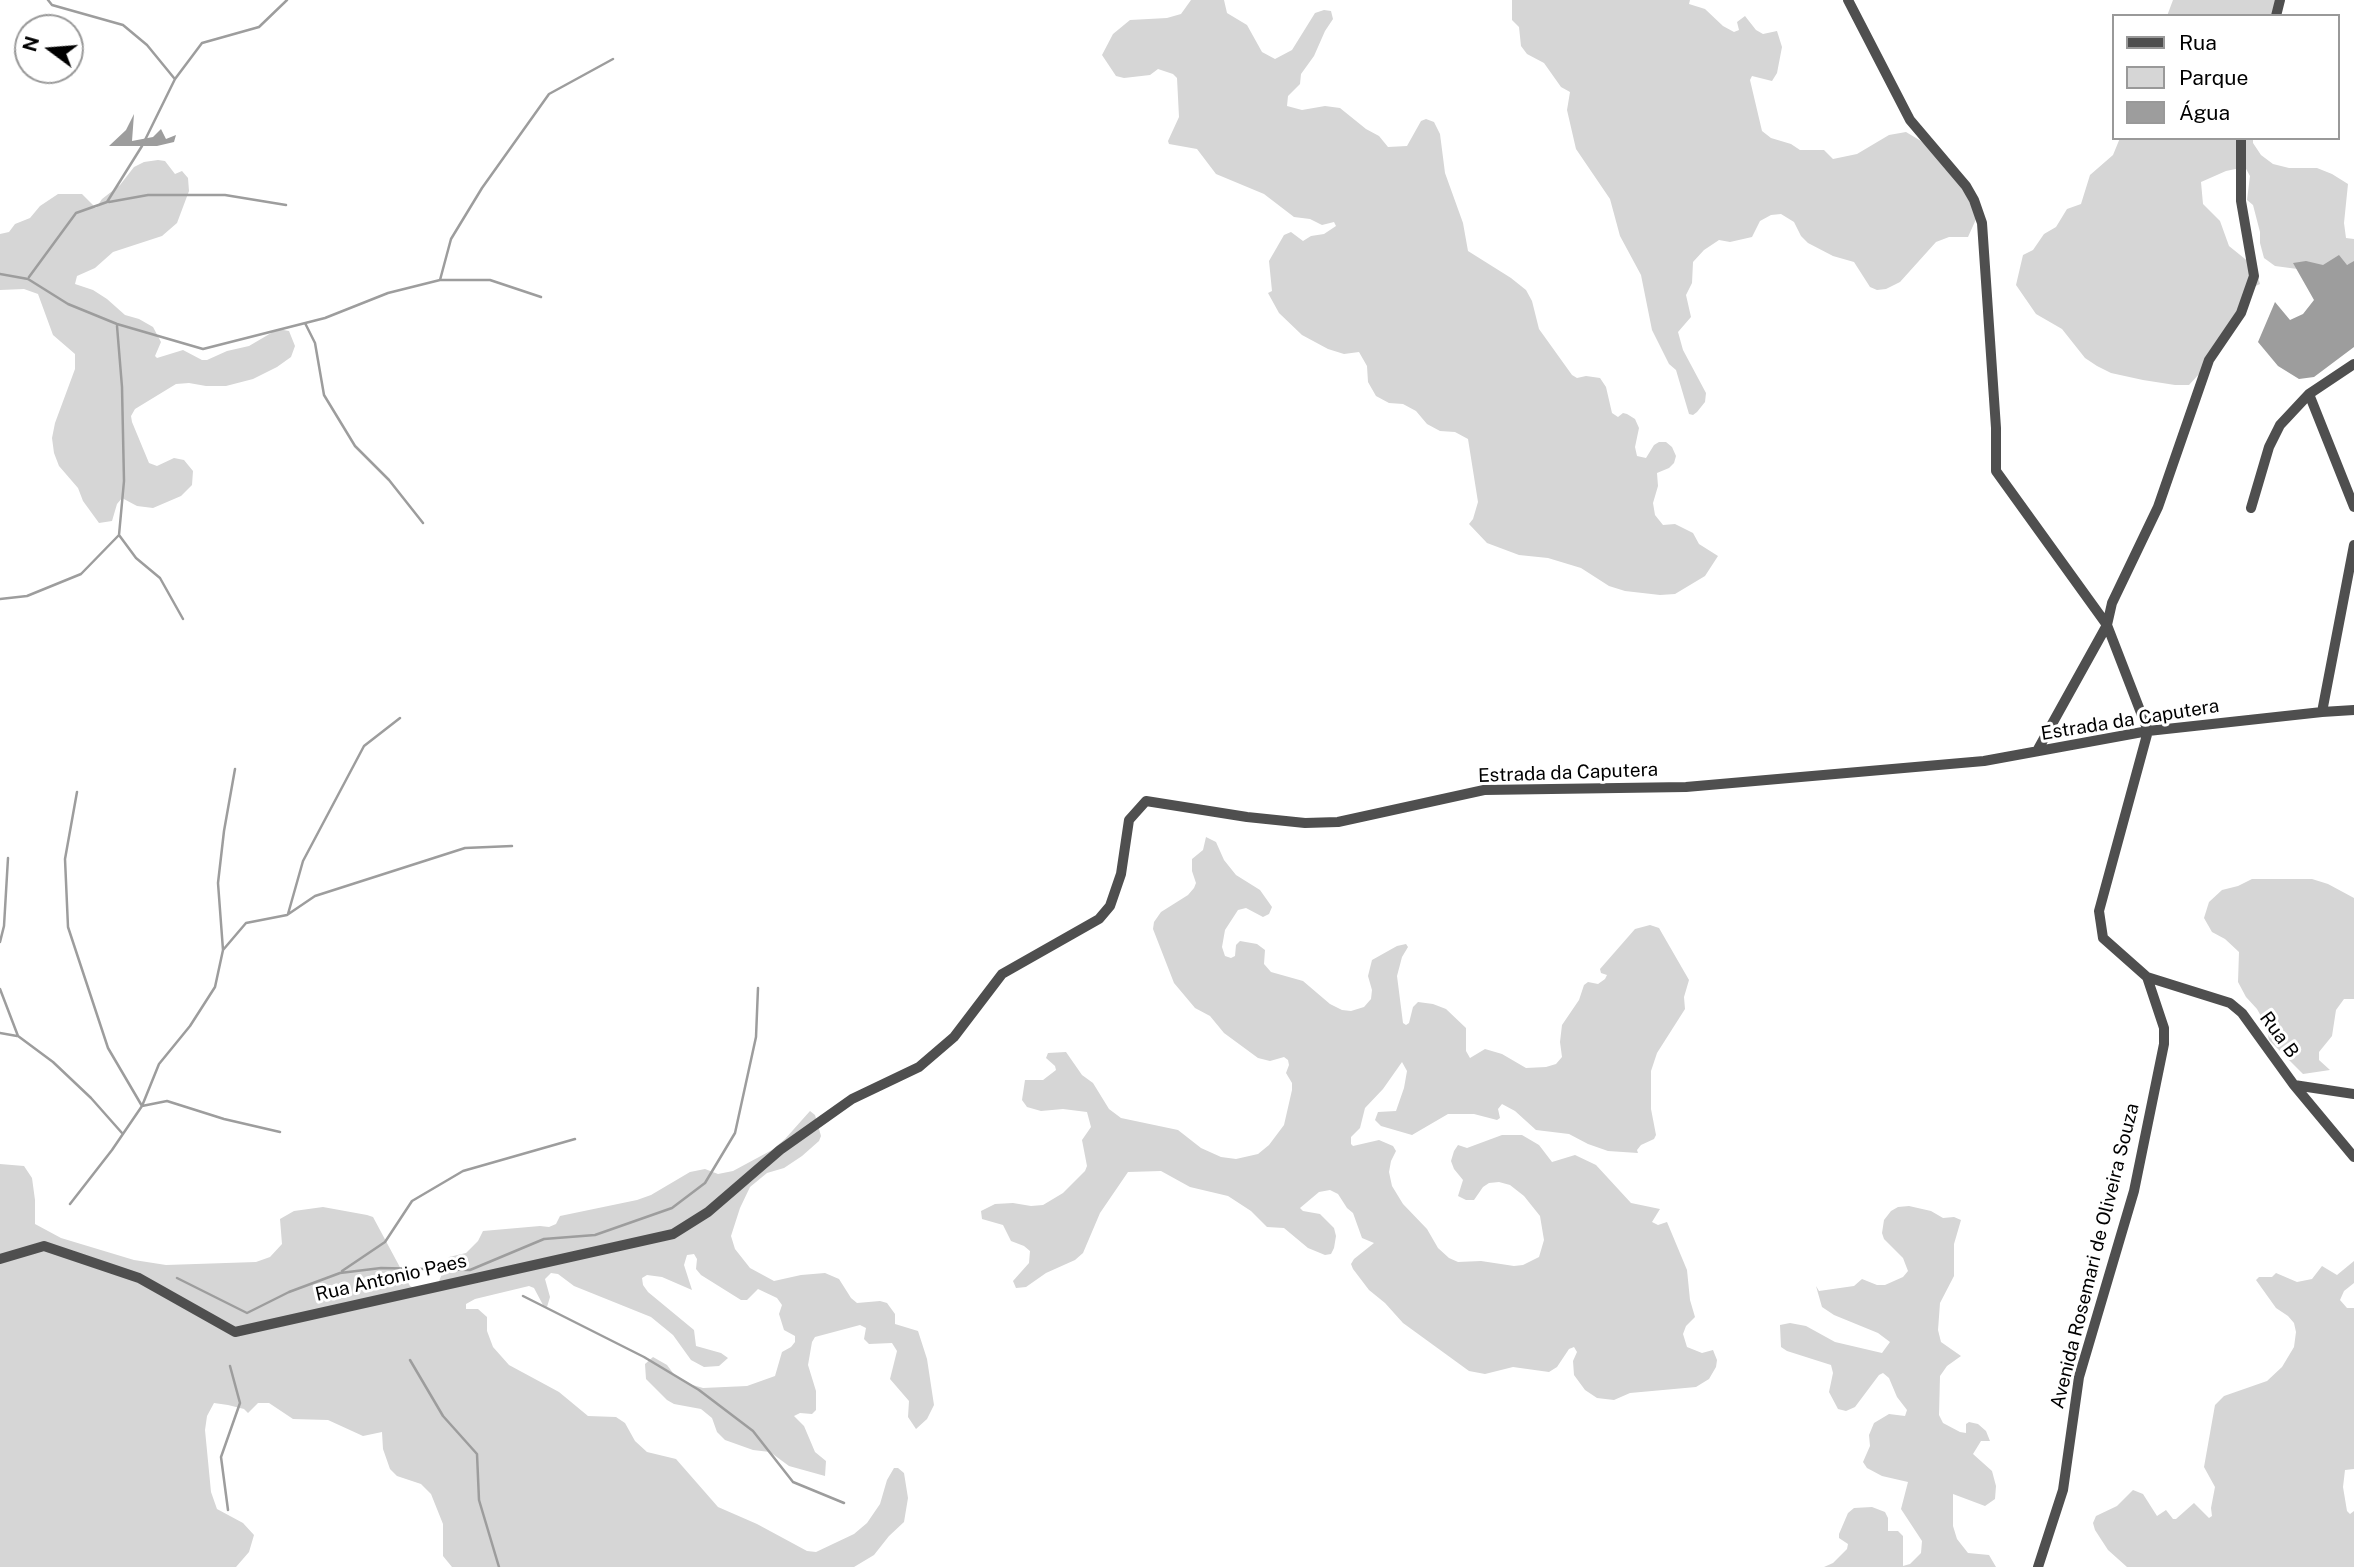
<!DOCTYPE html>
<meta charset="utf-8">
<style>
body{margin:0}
#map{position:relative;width:2354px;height:1567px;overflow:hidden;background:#fff;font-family:"Public Sans",sans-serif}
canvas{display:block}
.legend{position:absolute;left:2112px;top:14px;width:228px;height:126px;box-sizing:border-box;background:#fff;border:2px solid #999;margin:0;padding:9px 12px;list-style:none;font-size:21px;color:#000}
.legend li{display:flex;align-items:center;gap:14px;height:35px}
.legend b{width:35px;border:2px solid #999}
.north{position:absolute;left:14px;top:14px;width:70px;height:70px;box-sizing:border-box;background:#fff;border:2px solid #999;border-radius:50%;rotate:286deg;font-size:19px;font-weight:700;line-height:28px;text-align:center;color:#000}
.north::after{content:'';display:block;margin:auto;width:24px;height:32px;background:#000;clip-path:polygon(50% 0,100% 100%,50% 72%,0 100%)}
</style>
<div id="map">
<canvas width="2354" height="1567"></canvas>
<ul class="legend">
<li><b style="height:9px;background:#4f4f4f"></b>Rua</li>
<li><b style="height:19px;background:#d6d6d6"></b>Parque</li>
<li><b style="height:19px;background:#9d9d9d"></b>Água</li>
</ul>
<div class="north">N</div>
</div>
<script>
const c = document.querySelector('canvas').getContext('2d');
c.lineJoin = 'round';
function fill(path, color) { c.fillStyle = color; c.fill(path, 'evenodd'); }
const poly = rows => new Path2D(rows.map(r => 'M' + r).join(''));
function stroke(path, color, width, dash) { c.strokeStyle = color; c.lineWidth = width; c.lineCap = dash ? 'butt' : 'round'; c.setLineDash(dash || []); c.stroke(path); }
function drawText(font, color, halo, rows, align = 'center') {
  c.font = font + ' "Public Sans",sans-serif'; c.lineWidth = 6; c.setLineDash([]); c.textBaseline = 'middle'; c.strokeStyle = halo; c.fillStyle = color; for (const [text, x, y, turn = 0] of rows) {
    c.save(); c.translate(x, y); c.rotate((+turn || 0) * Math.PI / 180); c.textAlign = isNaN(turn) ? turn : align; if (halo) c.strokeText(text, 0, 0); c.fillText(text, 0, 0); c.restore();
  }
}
const green = poly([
 [1191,0,1224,0,1227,13,1247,25,1262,52,1275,59,1292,50,1315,13,1324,10,1331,11,1333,19,1325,31,1314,56,1301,74,1300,84,1288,96,1287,106,1302,110,1325,106,1340,108,1366,129,1379,136,1388,147,1407,146,1421,121,1426,119,1434,122,1440,134,1445,173,1463,223,1468,251,1511,278,1526,290,1532,301,1539,329,1572,375,1577,378,1586,376,1600,378,1606,387,1612,413,1618,417,1623,413,1627,414,1635,419,1639,428,1635,447,1637,456,1646,458,1654,445,1659,442,1666,442,1672,447,1676,456,1674,463,1669,468,1657,473,1658,486,1653,503,1655,515,1663,525,1675,524,1693,533,1699,544,1718,556,1705,576,1675,594,1660,595,1625,591,1609,586,1581,568,1548,558,1519,555,1487,543,1469,524,1473,519,1478,502,1468,439,1455,432,1440,431,1427,424,1416,411,1403,404,1389,403,1376,396,1368,382,1367,366,1359,352,1344,354,1328,349,1302,335,1279,313,1268,293,1272,291,1269,261,1284,235,1291,232,1303,241,1311,236,1324,234,1336,226,1334,222,1322,225,1310,219,1294,217,1264,194,1216,174,1197,149,1169,144,1168,141,1179,117,1177,78,1173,74,1158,69,1150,75,1124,78,1116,76,1102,55,1113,34,1130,20,1167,18,1181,14],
 [1512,0,1690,0,1689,4,1705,9,1723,26,1734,32,1739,30,1737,22,1745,16,1756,30,1763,34,1777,31,1782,47,1777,73,1772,81,1752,76,1750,80,1762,131,1771,138,1791,144,1800,150,1824,150,1833,159,1857,154,1889,135,1906,132,1921,141,1955,173,1977,217,1968,237,1949,237,1936,242,1900,282,1886,289,1877,290,1870,287,1854,262,1833,256,1808,243,1801,236,1794,222,1781,214,1771,215,1760,221,1752,237,1730,242,1719,240,1704,250,1693,262,1692,283,1686,295,1691,317,1678,332,1683,350,1706,393,1705,402,1697,412,1693,415,1689,414,1676,370,1669,364,1652,330,1641,275,1620,236,1610,199,1576,149,1567,110,1570,92,1561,87,1544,63,1527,54,1521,46,1519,27,1512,20],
 [2173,0,2285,0,2279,16,2167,16],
 [2120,138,2253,138,2253,143,2261,155,2273,164,2289,168,2317,168,2332,174,2348,184,2344,223,2346,238,2354,239,2354,264,2305,270,2275,266,2264,258,2260,243,2260,232,2253,205,2247,200,2250,176,2245,167,2226,171,2201,182,2203,204,2220,221,2229,246,2255,267,2260,284,2247,290,2242,305,2200,373,2189,385,2175,385,2143,380,2111,373,2097,366,2085,358,2062,329,2036,314,2016,285,2023,255,2033,250,2044,234,2056,227,2067,209,2081,204,2090,175,2113,155],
 [158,160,165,161,175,174,182,171,188,178,189,191,177,223,162,236,113,252,95,268,77,276,75,284,93,290,107,299,125,315,139,319,153,327,161,342,155,356,157,358,183,350,202,360,207,360,227,351,249,346,278,329,289,331,295,346,291,357,277,367,253,379,226,386,206,386,189,383,176,384,135,409,131,416,132,422,149,463,157,466,174,458,184,460,193,471,192,485,181,496,153,508,137,506,122,498,117,504,112,521,99,523,83,501,78,488,59,466,54,453,52,438,55,423,75,369,75,354,53,335,38,294,24,289,0,290,0,234,9,232,15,224,30,218,40,206,58,194,82,194,96,208,102,199,120,185,134,167,144,162],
 [1206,837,1216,842,1224,860,1236,875,1260,890,1272,907,1269,914,1263,917,1246,908,1238,910,1225,930,1222,947,1225,956,1231,958,1235,956,1236,945,1240,941,1257,944,1265,950,1264,964,1271,972,1303,981,1330,1004,1342,1010,1351,1011,1364,1007,1371,999,1372,990,1368,976,1372,960,1397,946,1406,944,1408,947,1402,957,1397,976,1403,1023,1406,1025,1409,1023,1413,1007,1418,1002,1433,1004,1446,1009,1466,1028,1466,1051,1470,1058,1485,1049,1502,1054,1526,1068,1546,1067,1556,1064,1562,1057,1560,1042,1562,1025,1579,1000,1584,985,1588,982,1598,984,1605,979,1607,975,1601,973,1600,969,1635,929,1650,925,1659,928,1689,980,1684,997,1685,1009,1657,1053,1651,1071,1651,1109,1656,1135,1654,1139,1641,1145,1637,1150,1638,1153,1608,1151,1588,1144,1569,1134,1536,1130,1515,1111,1502,1104,1498,1109,1500,1118,1497,1120,1474,1114,1448,1114,1412,1135,1381,1126,1375,1120,1378,1112,1396,1111,1404,1088,1407,1071,1402,1062,1383,1089,1365,1108,1360,1128,1351,1137,1351,1144,1353,1146,1379,1140,1393,1146,1396,1151,1391,1161,1389,1172,1392,1186,1403,1204,1427,1229,1438,1248,1449,1258,1458,1262,1481,1261,1514,1266,1523,1265,1539,1257,1544,1240,1540,1216,1524,1196,1510,1185,1499,1182,1489,1183,1483,1187,1474,1200,1466,1200,1458,1196,1463,1180,1454,1169,1451,1161,1454,1151,1458,1145,1467,1148,1502,1135,1522,1135,1539,1145,1552,1162,1575,1155,1596,1165,1631,1203,1660,1209,1652,1222,1658,1225,1667,1222,1687,1270,1690,1300,1695,1317,1686,1326,1683,1334,1687,1347,1702,1353,1713,1350,1717,1360,1716,1367,1709,1379,1696,1387,1630,1393,1614,1400,1597,1398,1585,1390,1574,1375,1573,1361,1577,1352,1574,1347,1569,1349,1557,1367,1549,1372,1513,1367,1485,1374,1469,1371,1403,1323,1385,1303,1369,1290,1353,1269,1351,1264,1354,1259,1374,1243,1362,1238,1353,1213,1347,1208,1338,1194,1330,1190,1319,1192,1300,1208,1303,1211,1320,1214,1334,1228,1336,1236,1334,1248,1331,1254,1325,1255,1308,1248,1284,1228,1267,1227,1251,1211,1228,1196,1190,1187,1161,1171,1128,1172,1100,1213,1083,1253,1075,1260,1046,1273,1026,1287,1016,1288,1013,1281,1029,1263,1030,1251,1024,1246,1011,1241,1003,1225,982,1219,981,1211,995,1204,1013,1203,1031,1206,1043,1205,1063,1193,1085,1171,1087,1166,1082,1140,1091,1127,1087,1112,1063,1109,1041,1111,1027,1107,1022,1100,1025,1080,1043,1080,1056,1070,1055,1066,1046,1058,1048,1053,1066,1052,1082,1075,1093,1083,1109,1109,1121,1118,1178,1130,1201,1148,1221,1157,1236,1159,1258,1154,1269,1145,1284,1125,1292,1090,1292,1083,1286,1073,1289,1065,1288,1060,1284,1057,1270,1061,1258,1058,1224,1033,1210,1016,1195,1008,1174,983,1153,929,1154,922,1161,912,1188,895,1194,888,1196,883,1192,871,1192,859,1203,850],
 [2252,879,2312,879,2328,884,2354,898,2354,999,2344,999,2336,1010,2332,1036,2319,1052,2319,1060,2330,1070,2303,1074,2269,1040,2265,1023,2257,1009,2246,997,2238,982,2239,952,2225,939,2212,932,2204,918,2209,902,2222,890,2238,886],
 [810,1111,815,1115,821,1136,819,1141,802,1156,784,1168,767,1173,750,1187,740,1208,731,1236,735,1249,750,1268,774,1281,801,1275,825,1273,839,1279,851,1298,857,1303,880,1301,887,1303,895,1314,895,1324,918,1331,927,1359,934,1405,927,1419,916,1429,908,1417,909,1401,890,1379,897,1351,892,1343,869,1344,864,1339,866,1328,860,1325,815,1337,812,1342,808,1365,816,1391,816,1410,812,1414,800,1413,794,1416,804,1426,815,1452,826,1461,825,1476,789,1466,770,1452,753,1450,725,1440,717,1432,712,1418,701,1409,674,1404,667,1400,646,1379,645,1364,653,1357,667,1365,676,1377,689,1384,703,1388,747,1386,775,1376,782,1352,791,1347,795,1342,795,1336,784,1330,779,1314,782,1305,777,1298,758,1289,747,1300,741,1300,701,1275,696,1269,697,1259,694,1254,687,1255,684,1265,692,1290,662,1277,647,1275,642,1278,643,1285,648,1292,694,1330,696,1346,721,1353,728,1358,719,1366,704,1367,691,1360,673,1335,651,1317,574,1286,558,1274,551,1273,545,1279,550,1297,547,1307,543,1305,534,1288,529,1286,475,1299,466,1304,466,1309,478,1309,487,1317,487,1331,493,1347,509,1365,559,1392,588,1416,616,1417,625,1423,635,1441,647,1452,676,1459,718,1507,757,1524,807,1551,816,1552,854,1534,867,1523,880,1504,887,1480,894,1468,898,1468,904,1473,908,1498,904,1522,889,1536,874,1555,854,1567,452,1567,443,1556,443,1524,431,1494,421,1484,397,1476,390,1469,383,1449,382,1432,363,1436,328,1420,293,1419,269,1403,258,1403,248,1413,244,1409,228,1405,214,1403,207,1416,205,1430,211,1492,217,1509,243,1523,254,1535,249,1552,236,1567,0,1567,0,1164,24,1166,32,1178,35,1200,35,1224,61,1238,134,1260,166,1265,256,1262,270,1257,282,1244,280,1219,294,1211,323,1207,367,1215,373,1217,410,1286,423,1293,437,1286,449,1257,466,1253,478,1241,483,1231,540,1226,549,1227,556,1224,560,1216,637,1200,651,1195,690,1172,705,1169,718,1174,733,1171,772,1150,785,1139],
 [1909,1206,1931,1211,1943,1218,1954,1217,1961,1220,1954,1244,1954,1276,1940,1303,1938,1330,1941,1342,1961,1356,1947,1366,1940,1376,1939,1415,1943,1423,1960,1432,1966,1433,1966,1424,1969,1422,1978,1424,1986,1431,1990,1441,1981,1441,1973,1454,1992,1471,1996,1486,1995,1499,1985,1506,1953,1494,1953,1526,1957,1539,1968,1553,1989,1555,1996,1567,1824,1567,1833,1563,1847,1549,1848,1544,1839,1538,1839,1534,1848,1513,1854,1508,1872,1507,1885,1512,1888,1518,1888,1531,1898,1531,1903,1536,1903,1566,1910,1564,1921,1553,1922,1541,1901,1509,1908,1482,1882,1476,1867,1468,1863,1462,1870,1446,1869,1435,1874,1423,1889,1414,1905,1416,1907,1410,1897,1397,1889,1378,1883,1373,1879,1375,1855,1407,1846,1411,1838,1409,1829,1392,1833,1373,1831,1365,1787,1351,1781,1347,1780,1325,1790,1323,1806,1326,1835,1342,1882,1353,1890,1342,1878,1333,1834,1315,1822,1307,1816,1286,1819,1291,1854,1286,1862,1279,1877,1285,1885,1285,1903,1277,1908,1271,1903,1258,1884,1239,1882,1233,1884,1220,1891,1211,1898,1207],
 [2354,1261,2354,1283,2344,1291,2340,1300,2347,1308,2354,1308,2354,1469,2345,1470,2343,1487,2347,1511,2350,1514,2354,1511,2354,1567,2127,1567,2108,1550,2095,1530,2093,1523,2096,1516,2117,1506,2133,1490,2143,1494,2157,1516,2166,1510,2173,1519,2176,1519,2194,1503,2209,1518,2212,1516,2211,1508,2215,1487,2204,1467,2215,1405,2224,1396,2267,1381,2282,1367,2294,1347,2296,1332,2294,1323,2288,1316,2276,1308,2256,1280,2259,1277,2272,1277,2276,1273,2297,1282,2312,1279,2322,1266,2337,1275]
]);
const water = poly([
 [134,114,132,141,153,137,161,129,166,139,176,135,174,142,157,146,109,146,126,130],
 [2339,255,2347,265,2354,261,2354,347,2314,377,2299,379,2278,366,2258,342,2275,302,2290,320,2303,314,2314,300,2293,263,2306,261,2323,265]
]);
const stream = poly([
 [48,0,52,5,123,25,147,45,174,78],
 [145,140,175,79,202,43,259,27,287,0],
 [109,202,148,195,225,195,286,205],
 [0,274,28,279,68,304,117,324,203,349,325,318,388,293,440,280,451,239,482,188,549,94,613,59],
 [29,277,76,213,107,202,142,146],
 [440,280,490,280,541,297],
 [305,323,315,343,324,395,355,446,389,480,423,523],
 [119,535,136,558,160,578,183,619],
 [0,599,27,596,81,574,119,535,124,481,122,387,117,326],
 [77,792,65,859,68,927,108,1048,142,1106,167,1101,224,1119,280,1132],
 [288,914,303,861,364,746,400,718],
 [0,942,4,926,8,858],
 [223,950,218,883,224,831,235,769],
 [0,989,18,1036,53,1062,91,1098,122,1133],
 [0,1033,17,1036],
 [70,1204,112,1150,142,1106,159,1064,190,1026,215,987,223,950,246,923,287,915,315,896,465,848,512,846],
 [342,1271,385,1242,412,1201,463,1171,575,1139],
 [177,1278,247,1313,289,1292,340,1273,381,1268,470,1270,544,1239,595,1235,672,1208,705,1183,735,1133,756,1037,758,988],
 [523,1296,644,1357,699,1390,753,1431,793,1482,844,1503],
 [410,1360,443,1416,477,1454,479,1500,499,1567],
 [228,1510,221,1457,240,1403,230,1366]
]);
const street = poly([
 [1848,0,1910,120,1966,186,1974,200,1982,223,1996,428,1996,471,2107,625],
 [2276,16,2280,0],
 [2309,394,2354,507],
 [2251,508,2269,447,2280,425,2309,394,2354,364],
 [2322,712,2354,545],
 [2037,751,2107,625],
 [2147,977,2230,1003,2242,1013,2294,1085,2354,1157],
 [2294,1085,2354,1094],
 [0,1259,44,1246,139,1278,235,1332,673,1234,708,1212,780,1150,852,1099,919,1067,954,1037,1002,974,1099,919,1110,906,1121,874,1129,820,1146,801,1247,817,1305,823,1338,822,1484,790,1686,787,1984,761,2148,731,2322,712,2354,710],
 [2038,1567,2063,1490,2079,1377,2134,1191,2164,1044,2164,1028,2147,977,2103,938,2099,911,2148,731,2107,625,2112,603,2158,507,2209,360,2241,313,2254,276,2241,201,2241,138]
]);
const streetNames = [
 ["Estrada da Caputera",2130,720,-9],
 ["Estrada da Caputera",1568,773,-2],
 ["Rua B",2279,1035,54],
 ["Avenida Rosemari de Oliveira Souza",2095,1256,-76],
 ["Rua Antonio Paes",391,1278,-13]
];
fill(green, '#d6d6d6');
fill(water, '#9d9d9d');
stroke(stream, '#9d9d9d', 2.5);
stroke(street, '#4f4f4f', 10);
drawText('19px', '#000', '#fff', streetNames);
</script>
